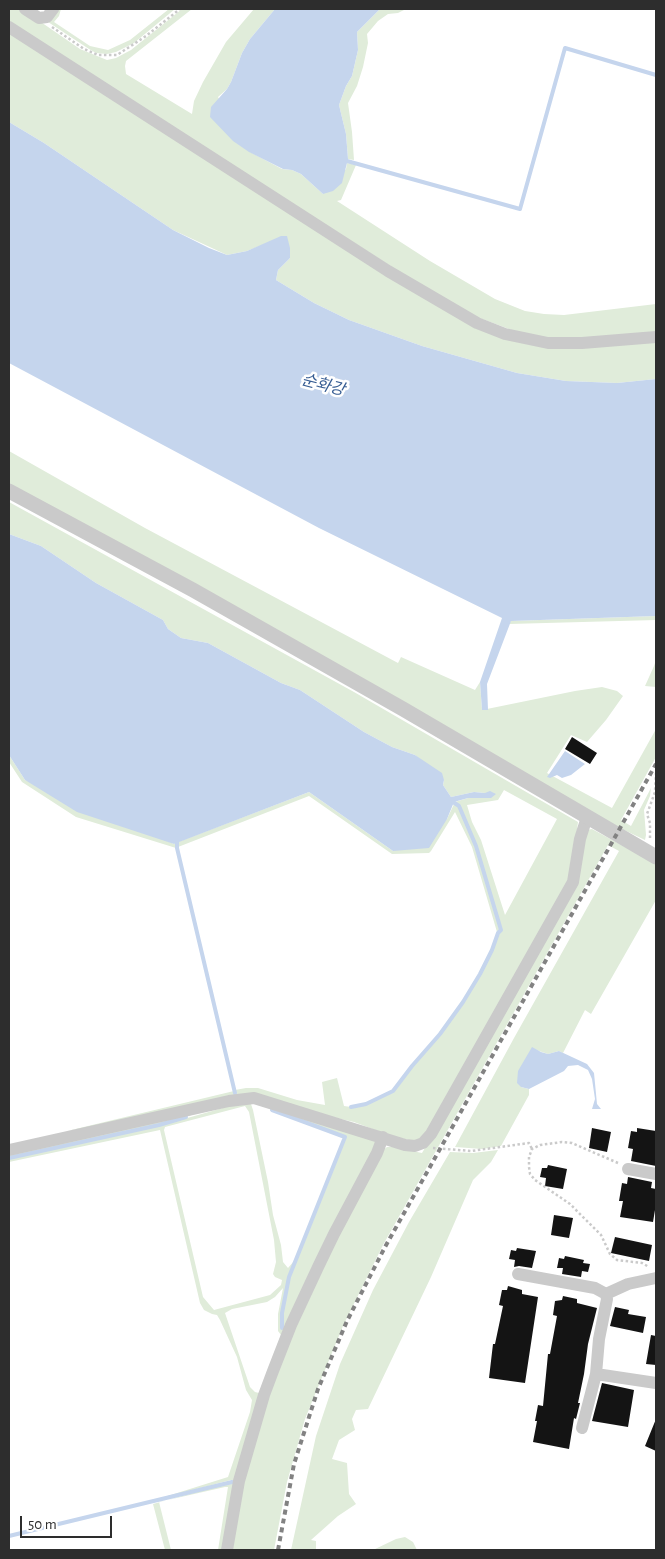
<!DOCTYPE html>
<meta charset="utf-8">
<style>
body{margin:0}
#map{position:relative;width:665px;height:1559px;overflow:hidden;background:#fff;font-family:"Alegreya Sans",sans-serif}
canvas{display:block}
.frame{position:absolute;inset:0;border:10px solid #2d2d2d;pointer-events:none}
.scale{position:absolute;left:20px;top:1516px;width:92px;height:22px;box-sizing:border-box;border:2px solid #2d2d2d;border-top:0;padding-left:6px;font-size:15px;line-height:18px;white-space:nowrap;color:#2d2d2d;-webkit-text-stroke:4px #fff;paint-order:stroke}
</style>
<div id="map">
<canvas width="665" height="1559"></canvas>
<div class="frame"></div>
<div class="scale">50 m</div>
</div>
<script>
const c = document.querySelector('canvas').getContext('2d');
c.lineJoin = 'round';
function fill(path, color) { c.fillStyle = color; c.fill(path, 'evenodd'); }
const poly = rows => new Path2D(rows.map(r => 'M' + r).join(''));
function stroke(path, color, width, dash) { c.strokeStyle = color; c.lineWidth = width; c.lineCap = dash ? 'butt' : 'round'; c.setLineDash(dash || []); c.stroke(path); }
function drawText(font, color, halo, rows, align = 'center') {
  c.font = font + ' "Alegreya Sans","Noto Sans KR",sans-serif'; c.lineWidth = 5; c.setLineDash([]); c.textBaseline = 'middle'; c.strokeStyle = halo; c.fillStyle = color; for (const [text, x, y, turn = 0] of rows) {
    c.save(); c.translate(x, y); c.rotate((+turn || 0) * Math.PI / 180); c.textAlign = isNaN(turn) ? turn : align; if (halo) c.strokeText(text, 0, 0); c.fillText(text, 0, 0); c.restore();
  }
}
const green = poly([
 [9,9,22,9,80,49,107,60,116,58,131,50,182,9,192,9,126,61,125,66,126,74,192,114,194,101,203,82,226,42,254,9,275,9,250,39,242,53,231,82,227,89,218,97,250,152,282,169,292,170,301,174,323,194,346,169,347,163,356,165,341,200,337,201,430,261,495,299,525,311,544,314,564,315,656,304,656,333,575,340,525,335,461,311,9,23],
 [55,9,61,9,59,16,54,22,90,46,108,50,130,40,169,9,175,9,134,43,116,52,107,54,96,53,89,49,45,20],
 [380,9,406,9,398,13,388,14,378,21,367,34,368,43,363,67,357,86,348,103,352,132,354,160,348,159,346,134,339,105,346,86,352,76,358,50,357,32],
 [9,31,502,337,656,342,656,379,617,383,566,381,517,373,422,346,349,320,314,303,276,280,278,270,290,258,262,245,247,251,227,255,173,230,44,143,9,122],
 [9,451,145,528,398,663,401,657,475,690,480,682,482,710,575,691,602,687,617,691,623,696,606,720,587,742,571,735,547,773,612,808,656,729,656,757,621,820,631,826,651,788,650,796,644,810,646,835,645,840,624,830,9,486],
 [9,502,354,692,578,822,570,881,428,1135,414,1141,391,1136,354,1122,323,1115,263,1097,67,1131,234,1091,235,1094,235,1090,246,1088,258,1088,297,1100,325,1105,322,1082,337,1078,344,1106,351,1107,351,1108,366,1105,394,1092,413,1066,441,1034,463,1003,481,974,493,950,498,933,502,930,476,846,459,805,455,802,468,798,490,798,485,793,474,792,451,797,443,785,444,780,415,755,392,747,364,732,300,690,281,683,208,643,181,638,168,629,163,620,96,583,41,546,9,534],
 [504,790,557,819,505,915,481,840,472,822,467,805,498,800],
 [656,616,656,620,509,624,511,621],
 [656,660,656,687,645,686,654,666],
 [9,755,25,780,174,844,176,843,176,848,76,817,22,782,9,762],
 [309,792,393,851,447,819,454,804,458,806,475,846,500,929,497,932,472,847,455,812,431,851,429,853,392,854,309,796,178,847,178,842],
 [592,829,656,864,656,900,591,1014,585,1010,563,1053,559,1051,548,1054,536,1050,521,1087,529,1089,529,1095,501,1146,482,1149,455,1147,514,1038,619,851,608,845,383,1245,343,1326,305,1419,287,1482,274,1550,228,1550,240,1481,294,1322,382,1151,387,1147,393,1147,422,1153,429,1141,575,882,587,830],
 [249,1099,257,1100,365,1135,375,1140,377,1144,312,1272,285,1332,267,1377,248,1433,239,1471,225,1550,218,1550,228,1487,225,1487,159,1502,171,1550,165,1550,153,1504,233,1482,231,1480,158,1499,228,1477,250,1412,252,1400,246,1390,237,1357,220,1320,217,1315,212,1314,204,1310,200,1303,160,1130,9,1162,9,1159,159,1126,237,1104,251,1104,253,1110,268,1182,273,1215,281,1245,283,1262,288,1268,294,1261,288,1277,281,1312,283,1331,283,1313,290,1277,346,1136,259,1104,243,1101,159,1124,9,1157,9,1152,233,1101],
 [245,1106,249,1112,274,1240,276,1262,273,1274,275,1277,282,1280,281,1285,270,1295,214,1310,203,1297,164,1130,165,1127],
 [283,1288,278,1314,278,1331,281,1335,259,1393,255,1392,250,1387,225,1313,232,1309,267,1302,275,1297],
 [498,1150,491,1162,473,1180,431,1277,368,1409,356,1410,352,1419,355,1430,339,1440,332,1459,347,1463,349,1494,356,1504,338,1516,311,1540,316,1541,316,1550,291,1550,316,1436,340,1364,373,1290,409,1222,450,1152,473,1153],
 [405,1537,413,1542,417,1550,373,1550,396,1539]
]);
const water = poly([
 [275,9,380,9,357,32,358,50,352,76,346,86,339,105,346,134,348,159,342,183,333,191,323,194,301,174,292,170,283,169,249,152,233,141,210,117,211,107,227,89,231,82,242,53,250,39],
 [9,122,44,143,173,230,209,248,227,255,247,251,281,236,287,236,290,248,290,258,278,270,276,280,314,303,349,320,422,346,517,373,566,381,617,383,656,379,656,616,511,621,487,684,488,710,482,710,480,682,502,618,319,528,9,363],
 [9,534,41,546,96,583,163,620,168,629,181,638,208,643,281,683,300,690,364,732,392,747,415,755,442,773,444,780,443,785,451,797,474,792,485,793,490,791,496,794,491,798,468,798,454,802,447,819,429,848,393,851,309,792,174,844,77,812,25,780,9,755],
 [565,751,585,764,571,775,562,778,557,775,550,778,547,777],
 [532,1047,541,1052,548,1054,559,1051,587,1064,594,1073,597,1104,601,1109,592,1109,595,1099,592,1079,588,1070,578,1065,568,1066,564,1071,529,1089,521,1087,517,1083,518,1071]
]);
const stream = poly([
 [347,161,520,209,565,48,656,75],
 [177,838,177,848,235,1093],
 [351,1107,366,1104,393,1091,412,1066,440,1034,463,1002,480,974,492,950,498,933,501,930,476,846,459,806,453,802],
 [272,1110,345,1137,289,1277,282,1313,282,1328],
 [9,1158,159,1125,186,1117],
 [9,1536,232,1482]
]);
const building = poly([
 [572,737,597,753,590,764,565,749],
 [592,1128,611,1132,607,1152,589,1148],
 [637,1128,656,1131,656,1166,631,1161,633,1149,628,1148,631,1131,637,1132],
 [548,1165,567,1169,563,1189,545,1186,546,1178,540,1177,542,1168,547,1168],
 [628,1177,652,1182,651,1188,656,1189,656,1204,653,1222,620,1217,623,1201,619,1201,622,1183,627,1184],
 [554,1215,573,1218,569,1238,551,1235],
 [615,1237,652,1245,649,1261,611,1253],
 [517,1248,536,1251,532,1268,519,1266,514,1267,515,1260,509,1259,511,1250,516,1251],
 [565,1256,584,1260,583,1263,590,1264,588,1272,582,1271,581,1277,562,1274,563,1268,557,1268,559,1258,564,1259],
 [508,1286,522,1290,522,1294,538,1297,525,1383,489,1378,493,1344,495,1344,503,1306,499,1305,502,1290,507,1290],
 [563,1296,577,1299,577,1303,597,1308,588,1344,584,1374,578,1403,580,1403,576,1419,574,1418,569,1449,533,1442,537,1421,535,1421,538,1405,543,1406,548,1354,550,1354,557,1316,553,1315,555,1301,562,1300],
 [615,1307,629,1310,628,1314,646,1317,643,1333,610,1326],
 [651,1335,656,1336,656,1365,646,1364],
 [602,1383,634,1390,628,1427,592,1421],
 [656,1419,656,1451,645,1446]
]);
const path = poly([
 [52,27,84,49,98,55,117,55,146,36,180,9],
 [650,838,650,823,647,814,655,792,656,773],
 [433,1148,471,1151,529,1143,532,1149],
 [618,1163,572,1143,562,1142,540,1145,532,1149,529,1157,529,1167,530,1174,535,1180,570,1204,601,1235,610,1254,617,1260,642,1263,649,1267]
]);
const minor = poly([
 [25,9,39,18,47,17,53,9],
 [9,27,388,271,477,323,505,334,548,343,582,343,656,337],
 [9,1150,229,1101,254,1098,405,1145,415,1146,423,1143,431,1134,573,882,580,839,587,817],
 [628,1169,656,1174],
 [518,1274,595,1288,606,1294,607,1299,599,1339,596,1374,582,1428],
 [606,1294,628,1284,656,1278],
 [596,1374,656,1383],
 [227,1550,239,1481,264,1395,273,1371,291,1325,319,1265,334,1234,377,1153,383,1137]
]);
const tertiary = poly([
 [9,491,193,590,403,709,656,857]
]);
const rail = poly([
 [278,1550,294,1464,318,1389,347,1321,385,1247,656,764]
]);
const waterNames = [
 ["순화강",323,385,15]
];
fill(green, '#e0ecda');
fill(water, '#c5d5ed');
stroke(stream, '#c5d5ed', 4);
fill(building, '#141414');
stroke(path, '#cacaca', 2.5, [2.5, 2.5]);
stroke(minor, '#cacaca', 12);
stroke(tertiary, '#cacaca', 15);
stroke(rail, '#828282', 4, [5, 4]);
drawText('italic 16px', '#375d93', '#fff', waterNames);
</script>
